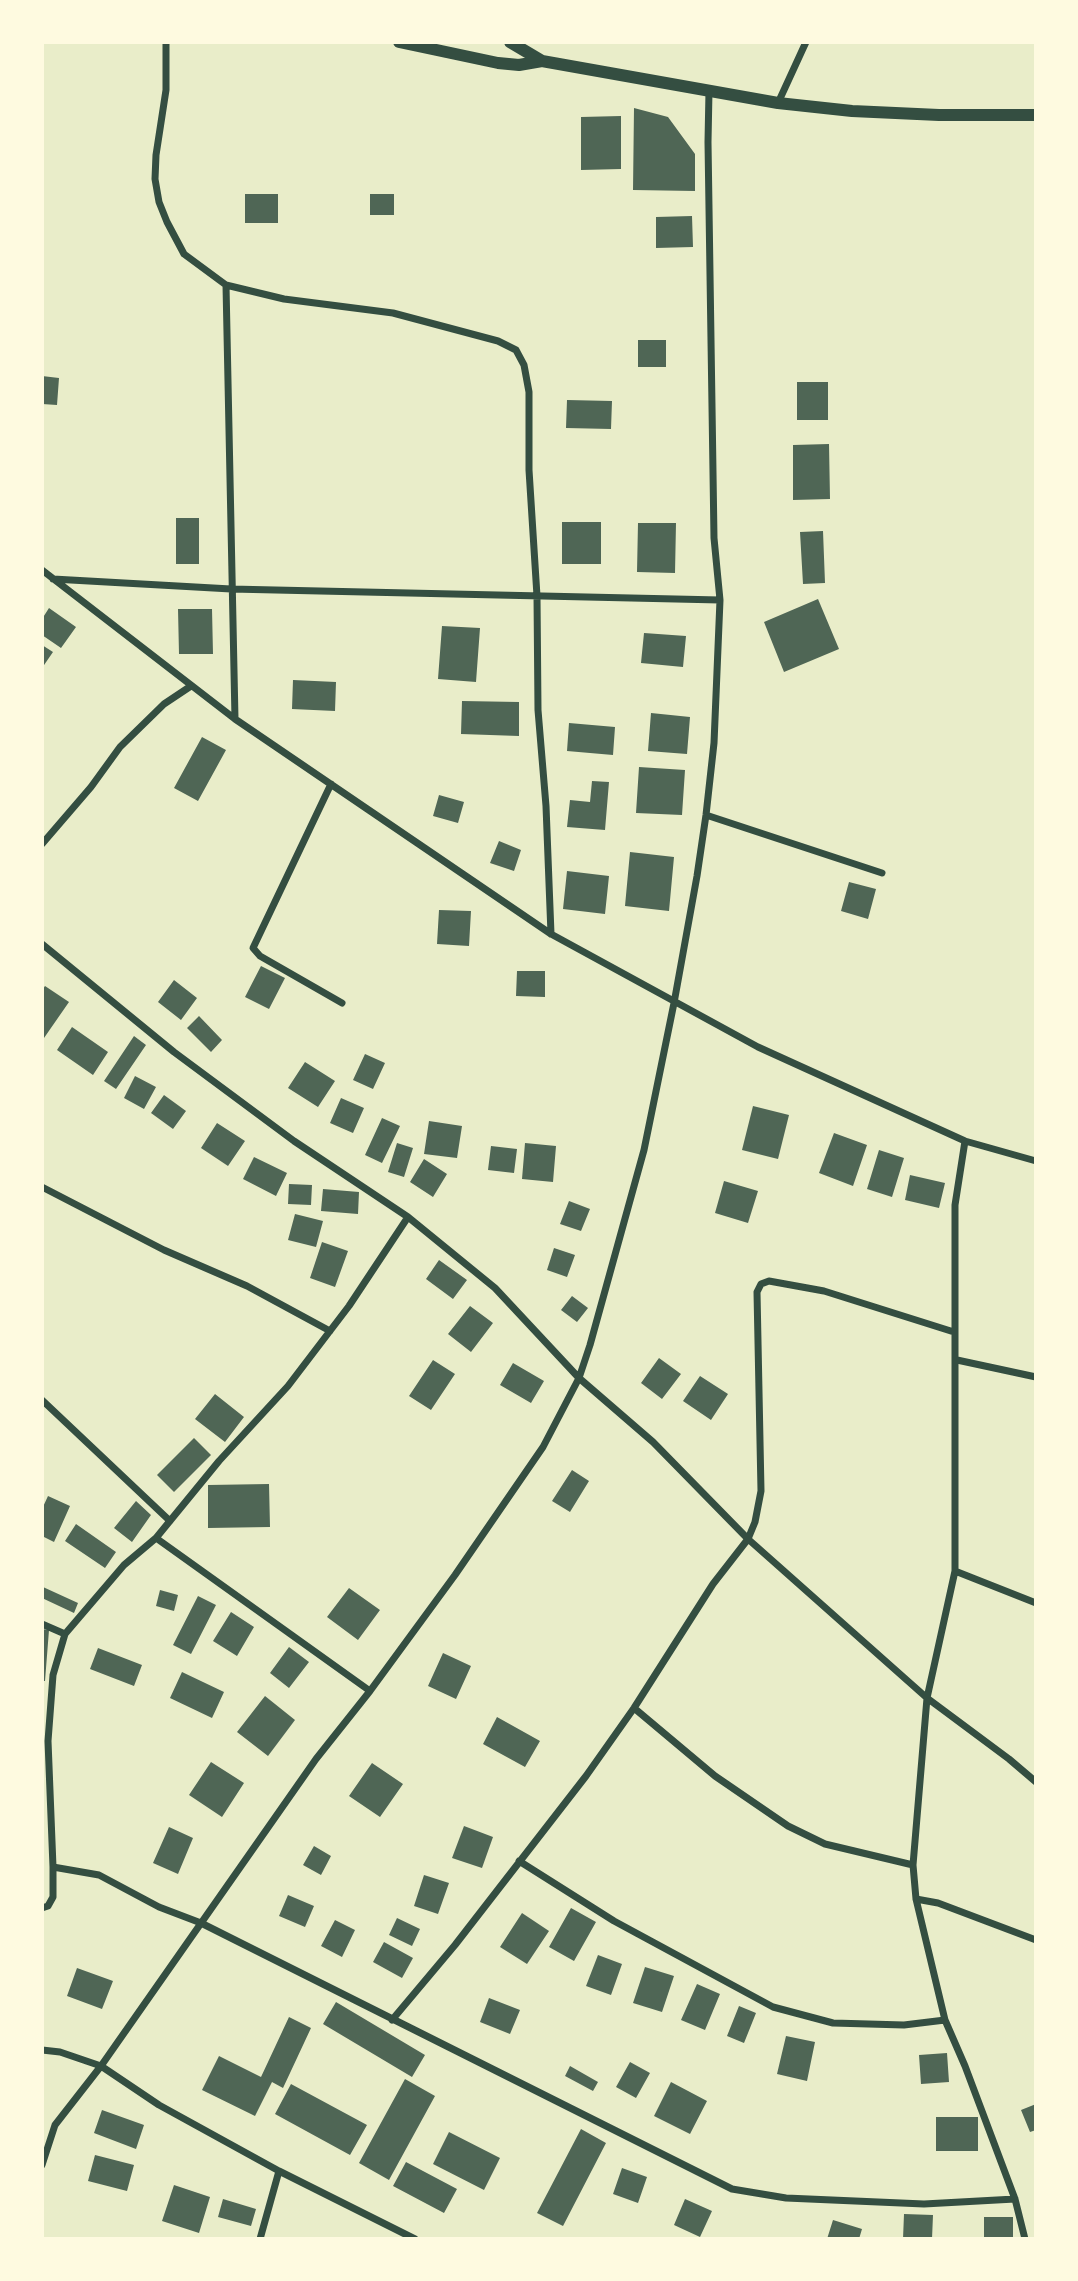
<!DOCTYPE html>
<style>
body{margin:0}
#map{position:relative;width:1078px;height:2281px;overflow:hidden;background:#e9edc9;font-family:Roboto,sans-serif}
canvas{display:block}
.frame{position:absolute;inset:0;border:44px solid #fefae0;pointer-events:none}
</style>
<div id="map">
<canvas width="1078" height="2281"></canvas>
<div class="frame"></div>
</div>
<script>
const c = document.querySelector('canvas').getContext('2d');
c.lineJoin = 'round';
function fill(path, color) { c.fillStyle = color; c.fill(path, 'evenodd'); }
const poly = rows => new Path2D(rows.map(r => 'M' + r).join(''));
function stroke(path, color, width, dash) { c.strokeStyle = color; c.lineWidth = width; c.lineCap = dash ? 'butt' : 'round'; c.setLineDash(dash || []); c.stroke(path); }
const building = poly([
 [634,108,668,117,695,154,695,191,633,190],
 [621,116,621,169,581,170,581,117],
 [245,194,278,194,278,223,245,223],
 [370,194,394,194,394,215,370,215],
 [692,216,693,247,656,248,656,217],
 [638,340,666,340,666,367,638,367],
 [42,376,59,378,57,405,42,404],
 [797,382,828,382,828,420,797,420],
 [567,400,612,401,611,429,566,428],
 [829,444,830,499,793,500,793,445],
 [176,518,199,518,199,564,176,564],
 [562,522,601,522,601,564,562,564],
 [638,523,676,523,675,573,637,572],
 [823,531,825,583,803,584,800,532],
 [818,599,839,649,784,672,764,622],
 [49,608,76,627,61,648,42,635,42,619],
 [178,609,212,609,213,654,179,654],
 [442,626,480,628,476,682,438,679],
 [644,633,686,636,683,667,641,663],
 [42,645,53,652,42,668],
 [293,680,336,682,335,711,292,709],
 [462,701,519,702,519,736,461,734],
 [651,713,690,717,687,754,648,751],
 [569,723,615,727,613,755,567,751],
 [202,737,226,750,198,801,174,788],
 [639,767,685,770,682,815,636,813],
 [592,781,609,782,605,830,567,827,570,800,590,802],
 [439,795,464,802,458,823,433,816],
 [499,841,521,850,514,871,490,863],
 [630,852,674,857,669,911,625,906],
 [567,871,609,876,605,914,563,909],
 [849,882,876,889,868,919,841,911],
 [439,910,471,911,469,946,437,944],
 [261,966,285,978,269,1009,245,997],
 [517,971,545,971,545,997,516,996],
 [174,980,197,998,181,1020,158,1002],
 [45,986,69,1002,44,1038,42,1037,42,990],
 [199,1016,222,1040,211,1052,187,1028],
 [72,1027,108,1052,93,1075,57,1050],
 [134,1036,146,1045,116,1089,104,1081],
 [365,1054,385,1063,373,1089,353,1080],
 [305,1062,335,1081,318,1107,288,1088],
 [135,1076,156,1087,144,1109,124,1098],
 [164,1095,186,1111,173,1129,151,1113],
 [341,1098,364,1108,353,1133,330,1123],
 [753,1106,789,1115,778,1159,742,1150],
 [382,1118,400,1126,382,1163,365,1155],
 [429,1121,462,1126,457,1158,424,1154],
 [217,1123,245,1141,228,1166,201,1148],
 [834,1133,867,1145,853,1186,819,1173],
 [397,1143,413,1148,404,1177,388,1172],
 [525,1143,556,1146,553,1182,522,1179],
 [491,1146,517,1149,514,1173,488,1170],
 [879,1150,904,1158,892,1197,867,1189],
 [254,1157,287,1173,276,1196,243,1179],
 [424,1159,447,1174,433,1197,410,1182],
 [910,1175,945,1183,939,1208,905,1200],
 [724,1181,758,1191,748,1223,715,1213],
 [289,1184,312,1185,311,1205,288,1204],
 [323,1189,359,1192,358,1214,321,1211],
 [569,1201,590,1209,581,1231,560,1224],
 [295,1214,323,1221,316,1247,288,1240],
 [322,1242,348,1251,335,1287,310,1278],
 [554,1248,575,1255,567,1277,547,1270],
 [439,1260,467,1280,453,1299,426,1279],
 [572,1296,588,1308,577,1322,561,1310],
 [470,1306,493,1323,471,1352,448,1334],
 [659,1358,681,1374,662,1399,641,1383],
 [433,1360,455,1374,431,1410,409,1396],
 [513,1363,544,1381,531,1403,500,1385],
 [700,1376,728,1394,711,1420,683,1401],
 [215,1394,244,1417,225,1442,195,1419],
 [194,1438,211,1455,174,1492,157,1475],
 [572,1470,589,1481,570,1512,552,1501],
 [269,1484,270,1527,208,1528,208,1485],
 [48,1496,70,1506,54,1542,42,1536,42,1509],
 [136,1501,151,1515,132,1542,114,1528],
 [76,1524,116,1552,105,1568,65,1541],
 [43,1587,78,1603,74,1613,42,1598],
 [349,1588,380,1610,358,1640,327,1617],
 [160,1590,178,1595,174,1611,156,1606],
 [198,1596,216,1605,191,1654,173,1645],
 [231,1612,254,1627,237,1656,213,1641],
 [42,1629,49,1630,45,1681,42,1681],
 [289,1647,309,1662,289,1688,270,1673],
 [98,1648,142,1665,134,1686,90,1669],
 [443,1653,471,1666,456,1699,428,1686],
 [182,1672,224,1692,212,1718,170,1698],
 [265,1696,295,1720,268,1756,237,1732],
 [497,1717,540,1741,525,1767,483,1744],
 [211,1762,244,1783,222,1817,189,1795],
 [372,1763,403,1784,380,1817,349,1796],
 [464,1826,493,1837,482,1868,452,1858],
 [169,1827,193,1838,178,1874,153,1863],
 [314,1846,331,1856,321,1875,303,1865],
 [424,1875,449,1883,438,1914,414,1906],
 [288,1895,314,1906,305,1927,279,1916],
 [571,1908,596,1922,574,1961,549,1947],
 [522,1913,549,1931,527,1964,500,1947],
 [397,1918,420,1929,412,1946,389,1935],
 [335,1920,355,1930,342,1957,321,1946],
 [384,1942,413,1958,402,1978,373,1962],
 [598,1955,622,1964,611,1995,586,1986],
 [645,1967,674,1976,662,2012,633,2003],
 [77,1968,113,1981,102,2009,67,1996],
 [697,1984,720,1994,705,2030,681,2020],
 [489,1998,520,2010,510,2034,480,2022],
 [336,2002,425,2055,412,2077,323,2024],
 [739,2006,756,2013,744,2043,727,2036],
 [289,2017,311,2028,283,2088,272,2082,255,2116,202,2090,219,2056,261,2077],
 [786,2036,815,2042,807,2081,777,2074],
 [947,2053,949,2082,921,2084,919,2055],
 [630,2062,650,2073,636,2098,616,2087],
 [570,2066,598,2082,593,2091,565,2076],
 [405,2079,435,2096,389,2180,359,2163],
 [671,2082,707,2101,690,2134,654,2116],
 [291,2084,367,2125,350,2155,275,2114],
 [1036,2104,1036,2130,1030,2132,1021,2110],
 [102,2110,144,2125,136,2149,94,2133],
 [936,2117,978,2117,978,2151,936,2151],
 [581,2129,606,2143,563,2226,537,2213],
 [449,2132,500,2158,484,2190,433,2164],
 [95,2155,134,2165,127,2191,88,2181],
 [406,2162,457,2189,444,2213,393,2186],
 [622,2168,647,2177,638,2203,613,2194],
 [174,2185,210,2197,199,2233,162,2221],
 [223,2199,256,2209,251,2226,218,2217],
 [685,2199,712,2211,700,2237,674,2225],
 [904,2214,933,2215,932,2239,903,2239],
 [984,2217,1013,2217,1013,2239,984,2239],
 [833,2220,862,2229,859,2239,827,2239]
]);
const minor = poly([
 [166,42,166,90,156,155,155,179,159,202,167,222,184,254,226,285,284,299,393,313,498,341,516,350,524,365,529,392,529,470,537,596,538,710,546,806,551,934],
 [778,103,806,42],
 [226,285,235,719],
 [42,570,235,719,551,934,758,1047,965,1141,1036,1161],
 [53,579,231,589,720,600],
 [331,784,253,948,260,956,342,1003],
 [706,815,882,873],
 [42,844,91,787,120,747,164,704,191,686],
 [42,944,174,1052,294,1141,408,1217,495,1288,579,1378,653,1442,748,1539,927,1698,1009,1759,1036,1782],
 [965,1141,955,1205,955,1571,927,1698,913,1865,916,1899,945,2020,965,2066,1015,2199,1025,2239],
 [42,1187,164,1250,247,1286,330,1331],
 [408,1217,349,1306,288,1386,219,1461,156,1538,124,1565,65,1634,53,1675,48,1741,53,1867,99,1875,159,1907,201,1923,732,2189,786,2198,924,2204,1015,2199],
 [957,1360,1036,1377],
 [42,1400,170,1521],
 [156,1538,370,1691],
 [955,1571,1036,1603],
 [42,1624,65,1634],
 [634,1708,715,1776,788,1826,825,1844,913,1865],
 [519,1861,614,1921,773,2007,833,2023,904,2025,945,2020],
 [916,1899,938,1903,1036,1940],
 [42,1908,48,1906,53,1897,53,1867],
 [392,2020,455,1945,586,1776,634,1708,713,1584,748,1539,755,1522,761,1491,757,1292,761,1284,769,1281,824,1291,954,1332],
 [42,2050,60,2052,101,2066,316,1759,370,1691,455,1575,543,1447,579,1378,590,1345,644,1150,674,1003,697,876,706,815,714,743,720,600,714,538,708,142,709,91],
 [42,2165,55,2125,101,2066,159,2105,279,2171,415,2239],
 [260,2239,279,2171]
]);
const primary = poly([
 [399,42,498,63,519,65,542,61,778,103,852,111,939,115,1036,115],
 [510,42,542,61]
]);
fill(building, '#4f6655');
stroke(minor, '#344e41', 7);
stroke(primary, '#344e41', 12);
</script>
